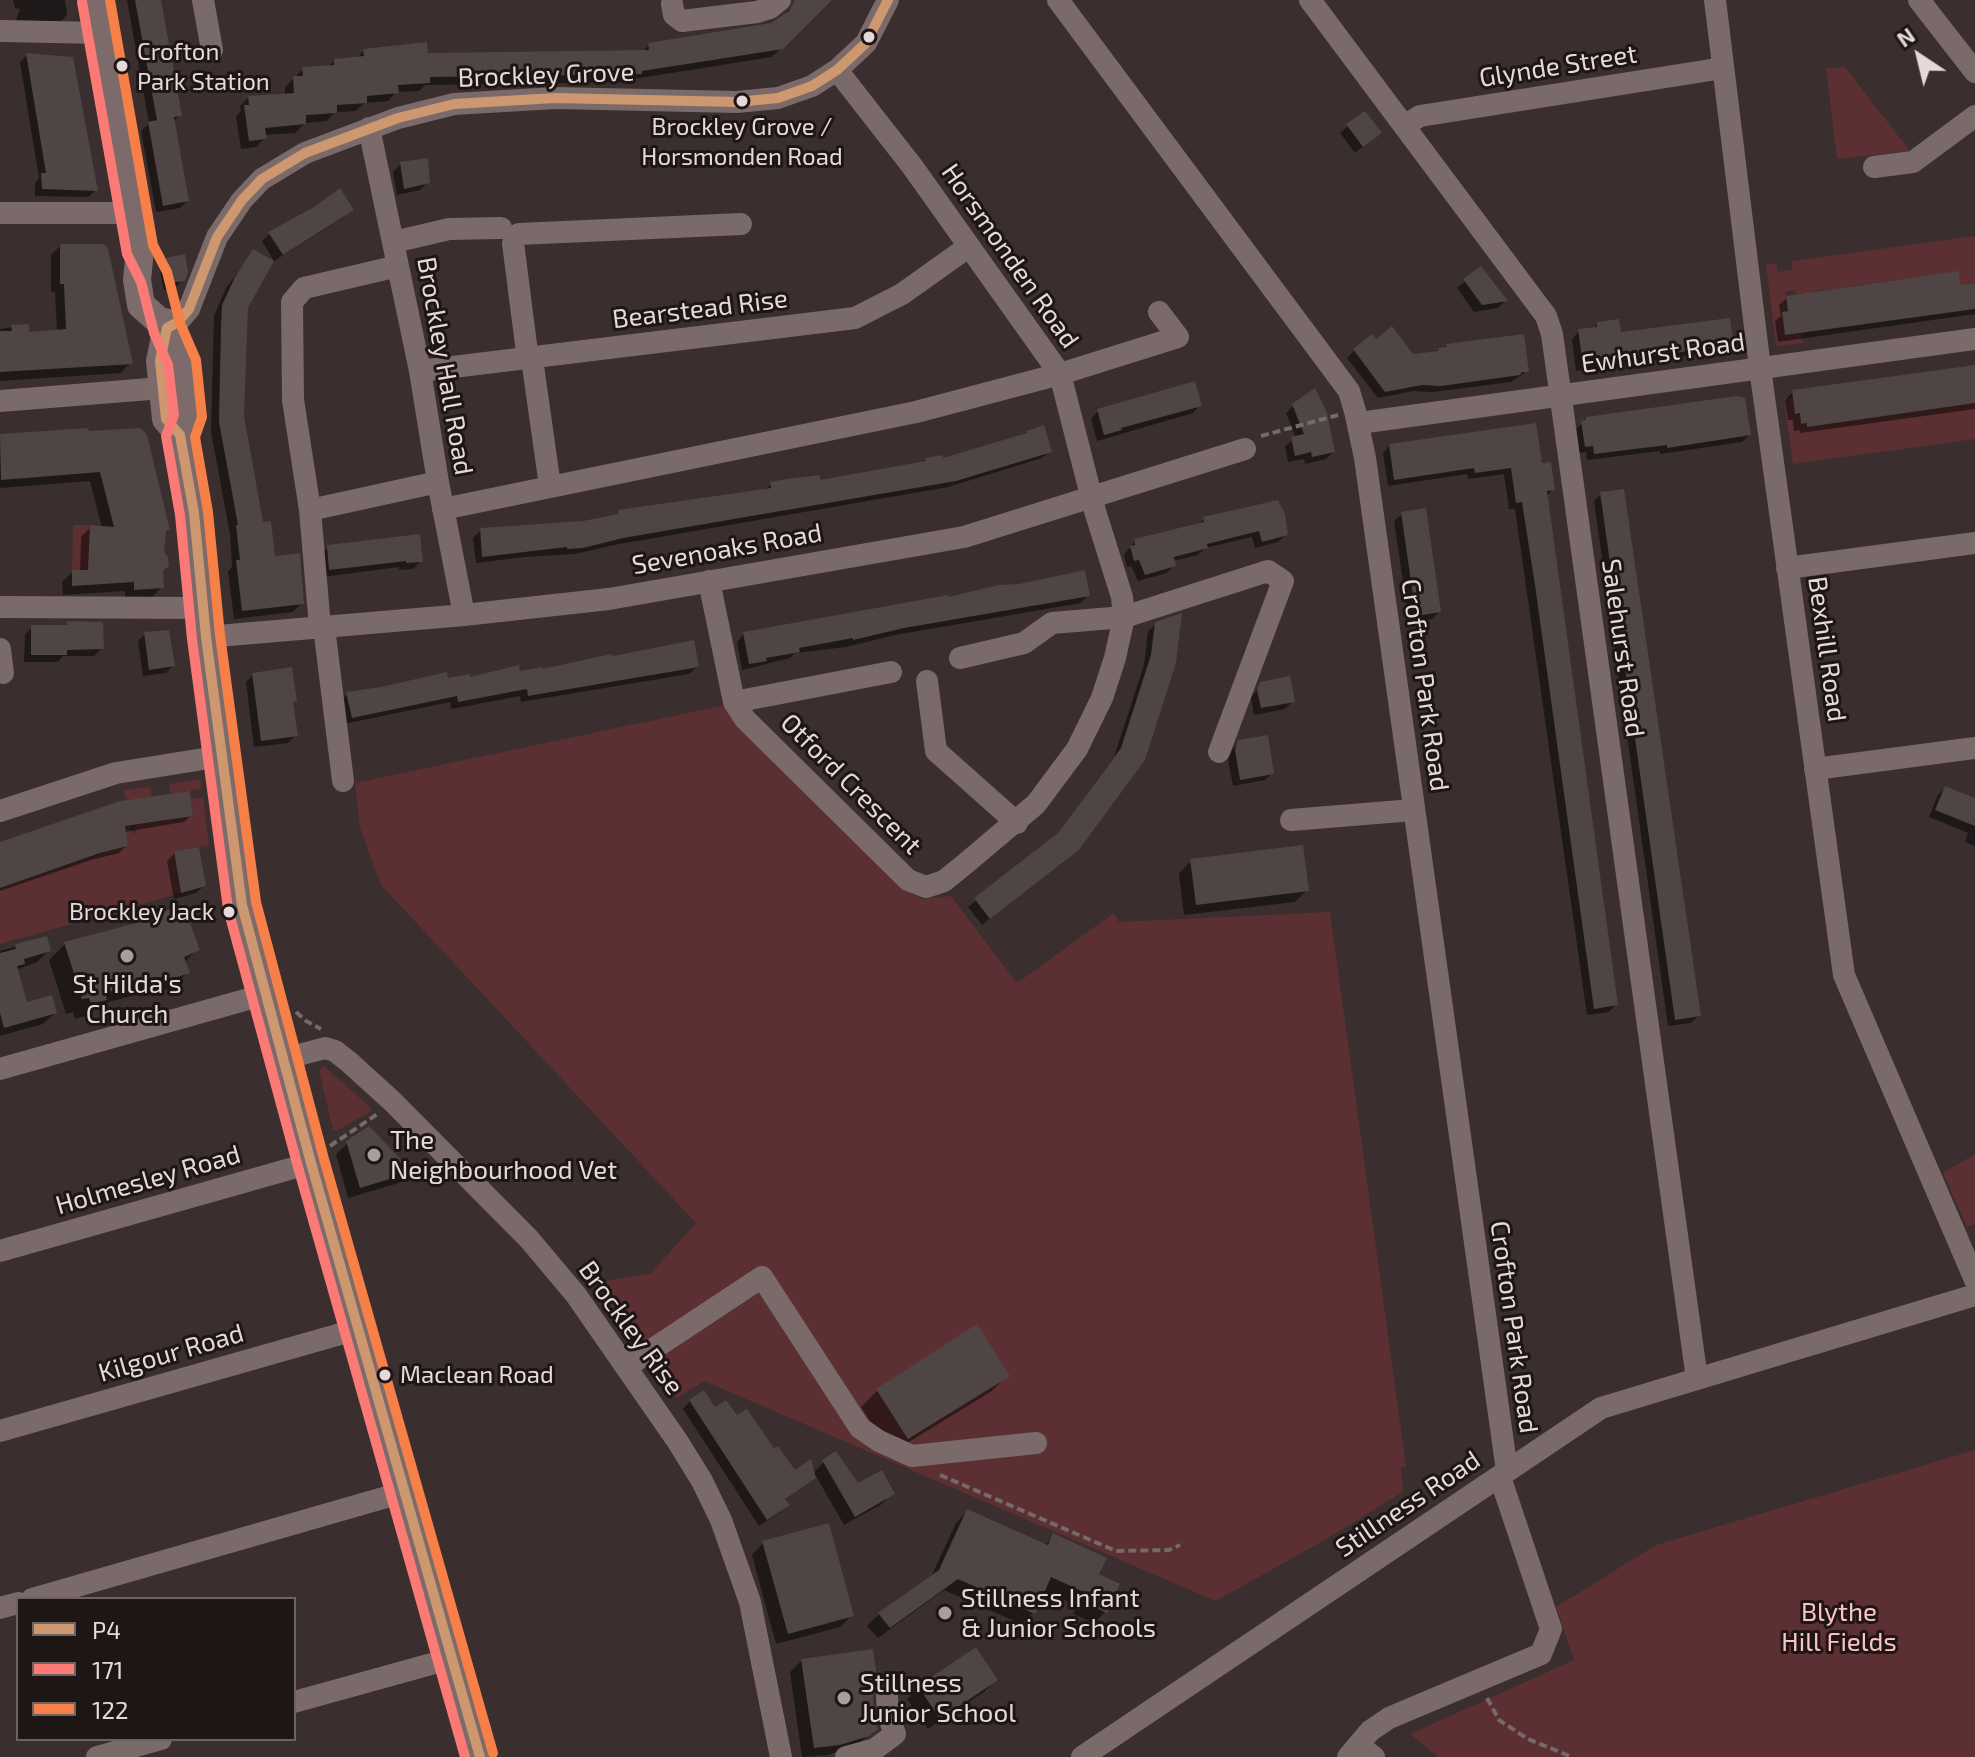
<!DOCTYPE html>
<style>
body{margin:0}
#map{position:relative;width:1975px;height:1757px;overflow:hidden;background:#3a2e2e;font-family:"Exo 2",sans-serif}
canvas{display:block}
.legend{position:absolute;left:16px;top:1597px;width:280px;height:144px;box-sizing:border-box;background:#1e1515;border:2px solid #6e6363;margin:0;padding:10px 14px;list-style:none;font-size:24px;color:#e6d9d9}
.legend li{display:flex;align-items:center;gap:16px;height:40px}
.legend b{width:40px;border:2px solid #6e6363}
.north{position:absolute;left:1879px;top:16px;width:80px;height:80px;-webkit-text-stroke:6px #1e1515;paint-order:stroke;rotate:325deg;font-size:22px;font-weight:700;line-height:32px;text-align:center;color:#e6d9d9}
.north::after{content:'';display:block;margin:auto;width:28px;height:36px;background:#e6d9d9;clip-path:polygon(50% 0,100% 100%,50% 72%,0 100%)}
</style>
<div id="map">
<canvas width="1975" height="1757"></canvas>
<ul class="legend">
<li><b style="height:10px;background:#cd976f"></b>P4</li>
<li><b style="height:10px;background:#fc7a76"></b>171</li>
<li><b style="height:10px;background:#f78048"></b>122</li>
</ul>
<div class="north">N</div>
</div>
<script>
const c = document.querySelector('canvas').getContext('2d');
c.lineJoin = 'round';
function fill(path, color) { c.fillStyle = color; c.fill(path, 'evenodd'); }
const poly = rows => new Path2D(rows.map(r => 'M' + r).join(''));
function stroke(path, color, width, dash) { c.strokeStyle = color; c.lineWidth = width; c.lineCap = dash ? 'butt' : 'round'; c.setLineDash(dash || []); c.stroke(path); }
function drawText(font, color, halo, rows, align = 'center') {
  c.font = font + ' "Exo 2",sans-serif'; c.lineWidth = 6; c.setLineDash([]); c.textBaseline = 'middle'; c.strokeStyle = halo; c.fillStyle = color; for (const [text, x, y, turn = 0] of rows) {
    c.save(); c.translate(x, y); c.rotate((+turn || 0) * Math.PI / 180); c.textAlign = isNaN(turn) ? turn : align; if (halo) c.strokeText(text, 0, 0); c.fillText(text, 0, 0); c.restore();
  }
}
const green = poly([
 [1845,67,1910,151,1837,159,1826,68],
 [1975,236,1975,283,1960,285,1958,272,1850,286,1842,288,1833,304,1831,289,1814,291,1806,308,1804,293,1796,294,1795,290,1785,291,1788,311,1782,312,1785,335,1801,333,1803,343,1778,346,1776,344,1766,265,1776,263,1778,272,1792,270,1792,261],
 [1793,398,1795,414,1800,415,1801,424,1807,423,1807,426,1832,420,1833,424,1841,423,1841,419,1869,418,1869,415,1888,412,1889,415,1895,415,1915,409,1916,412,1923,411,1943,404,1943,408,1950,407,1950,404,1970,400,1971,404,1975,403,1975,439,1793,464,1784,399],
 [73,525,90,525,97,543,89,543,89,552,116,569,72,570],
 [726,705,902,889,922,899,951,896,1017,983,1114,913,1119,922,1330,912,1406,1466,1401,1468,1403,1492,1323,1541,1216,1601,704,1381,677,1398,600,1287,607,1281,651,1273,696,1223,381,885,360,828,355,783],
 [200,779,201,789,171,794,169,784],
 [150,787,152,797,127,800,123,790],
 [203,797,209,845,174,851,181,893,0,944,0,888,40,874,35,856,41,851,48,872,70,865,64,845,71,842,78,861,100,855,95,834,108,851,128,847,124,824,129,822,133,834,136,832,135,825,193,816,191,799],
 [324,1066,371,1108,370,1112,338,1130,333,1130,319,1071],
 [1975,1154,1975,1224,1967,1227,1943,1173],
 [1975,1450,1975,1757,1438,1757,1410,1734,1574,1660,1556,1607,1656,1545]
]);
const shadow = poly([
 [13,0,65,0,67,15,60,22,16,20,20,9,15,8],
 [127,0,159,0,180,115,173,122,187,201,180,208,156,212,141,131,149,123],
 [797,0,829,0,772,57,634,79,631,82,425,85,419,91,396,92,388,101,364,103,356,111,335,112,327,121,305,123,295,133,264,135,265,138,256,147,241,149,236,116,241,111,240,106,249,97,285,96,285,87,303,69,328,67,334,61,356,59,364,50,426,55,642,52,649,45,772,25,782,18],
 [27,55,96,190,88,197,35,196,35,183,39,178,20,62],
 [1348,126,1380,133,1355,153,1340,133],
 [401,164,428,182,420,190,397,195,393,172],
 [315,209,351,210,344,217,274,261,262,241,270,234],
 [60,246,130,363,121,373,0,381,0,329,12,327,27,334,57,332,55,292,51,292,51,255],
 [253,252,246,307,242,416,261,524,273,558,302,603,293,612,234,619,228,571,232,567,230,534,211,432,214,316,226,288],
 [167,259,183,280,175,287,164,290,159,267],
 [1481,268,1505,301,1498,308,1474,312,1457,288],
 [1975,285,1975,314,1778,342,1775,321,1781,316,1779,305,1787,298],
 [1598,323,1619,335,1731,344,1724,351,1576,371,1572,339,1579,331,1592,330],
 [1447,346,1527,371,1511,382,1433,392,1413,391,1378,398,1347,358,1354,351,1413,356,1436,353],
 [1975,367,1975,409,1800,433,1800,430,1794,431,1793,420,1788,420,1785,400,1793,392],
 [1200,405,1193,413,1097,441,1091,419,1098,411],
 [1293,406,1333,452,1326,459,1305,464,1304,459,1288,462,1285,446,1296,438,1286,413],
 [1587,419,1749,435,1742,442,1660,454,1660,451,1587,460,1586,452,1578,453,1575,430],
 [87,430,164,533,162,587,152,597,125,599,125,591,63,595,62,582,72,572,80,572,81,537,91,527,102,528,90,481,0,488,0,436],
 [1027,432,1050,451,1042,458,948,487,614,545,575,554,525,557,476,563,473,538,481,530,583,523,614,517,619,512,764,491,771,484,819,482,922,463,926,460,942,461,1023,436],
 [1390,445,1540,465,1552,490,1546,497,1616,1004,1609,1012,1587,1015,1515,509,1509,509,1504,474,1468,479,1467,474,1388,486,1383,453],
 [1601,494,1699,1015,1691,1023,1668,1026,1594,501],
 [1402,514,1439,612,1432,619,1409,622,1394,521],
 [1204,519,1286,534,1278,542,1255,548,1252,537,1205,548,1198,555,1173,561,1174,565,1167,573,1138,581,1131,566,1127,567,1124,555,1135,541,1198,525],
 [328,547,421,561,413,569,399,570,399,567,322,577,320,555],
 [1088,595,1081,603,895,635,846,647,795,653,790,658,742,670,737,642,744,634,947,599],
 [68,623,102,648,94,656,63,656,58,662,24,662,25,635,32,627,64,627],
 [1156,624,1174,663,1068,859,982,925,968,907,1054,839,1114,757,1144,665,1148,631],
 [145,634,173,665,166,673,143,676,138,641],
 [697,667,689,674,521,702,520,696,451,709,450,702,344,724,340,701,347,694,447,680,518,673],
 [253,675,294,701,291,704,296,735,288,743,254,747,246,682],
 [1261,684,1293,701,1285,709,1254,715,1251,698],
 [1239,742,1272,773,1265,780,1233,786,1228,759,1232,750],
 [1945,788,1975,800,1975,846,1965,842,1968,833,1929,817,1938,795],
 [191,815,184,822,124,832,126,846,119,853,91,860,0,891,0,844],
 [175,853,204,886,196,893,174,899,167,861],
 [1191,861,1307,890,1295,902,1184,915,1179,873],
 [133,926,197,949,184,963,188,972,172,988,149,995,148,991,99,1005,89,1015,75,1019,73,1012,66,1014,49,960,65,944],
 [45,938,49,950,37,962,16,970,25,1004,55,1013,43,1024,0,1036,0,951],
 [348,1143,410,1172,399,1183,348,1198,336,1154],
 [1007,1375,992,1391,891,1453,861,1407,877,1391],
 [690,1401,736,1418,794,1473,813,1473,824,1462,857,1486,892,1493,882,1504,844,1525,816,1476,784,1500,788,1505,780,1512,759,1526,683,1409],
 [967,1511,1044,1546,1054,1536,1097,1575,1105,1612,1094,1623,1073,1614,1077,1606,1043,1590,1033,1613,1021,1624,944,1590,878,1638,867,1626,879,1614,930,1579,956,1523],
 [763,1543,852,1615,840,1627,776,1644,752,1555],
 [802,1660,871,1696,872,1716,876,1728,855,1747,827,1755,802,1757,790,1672],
 [995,1680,984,1692,928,1729,907,1699,919,1687]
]);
const building = poly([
 [135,0,161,0,182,116,174,117,189,201,163,206,148,122,157,120],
 [795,0,832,0,783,49,642,71,642,74,430,77,430,83,398,85,399,93,367,96,367,103,337,105,337,113,306,115,306,124,265,128,267,139,249,141,244,105,249,105,248,96,294,93,293,76,303,76,302,67,334,65,334,59,364,56,363,49,427,42,428,53,649,50,648,43,771,23,789,11],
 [26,53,73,57,98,191,42,189,41,173,46,173],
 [1365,111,1382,133,1363,147,1346,124],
 [428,158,430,183,404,189,400,162],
 [340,188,354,210,283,255,268,232,314,207],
 [60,244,104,244,108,249,133,364,0,372,0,331,12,331,11,325,29,324,29,332,66,329,64,284,60,284],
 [253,249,274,261,248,308,244,416,263,522,271,521,275,556,300,553,304,604,242,611,236,560,240,560,236,525,238,525,219,422,221,328,222,305,235,277],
 [185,254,188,272,185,281,171,283,166,258],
 [1481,266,1508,301,1482,305,1463,279],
 [1959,271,1960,285,1975,283,1975,309,1785,335,1782,312,1788,311,1786,296],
 [1730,318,1734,345,1583,365,1578,329,1597,327,1597,322,1619,319,1621,332],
 [1392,326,1413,354,1439,351,1438,348,1447,347,1446,344,1524,334,1529,372,1522,372,1520,375,1441,386,1422,385,1385,392,1353,349,1372,334,1376,339],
 [1975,365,1975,403,1807,427,1807,423,1801,424,1800,413,1795,414,1792,390],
 [1195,381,1202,406,1121,428,1122,430,1104,435,1097,409],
 [1315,388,1327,413,1335,452,1312,457,1311,452,1295,456,1291,437,1304,434,1292,404],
 [1737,396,1745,398,1751,435,1667,448,1667,445,1594,454,1593,446,1585,447,1581,421,1586,420,1586,417],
 [1536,423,1542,463,1551,462,1555,490,1547,491,1618,1005,1594,1009,1535,585,1522,502,1516,503,1511,468,1475,473,1474,468,1394,480,1389,444],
 [1044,425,1052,452,956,481,623,538,583,548,567,549,567,547,482,557,480,528,583,521,618,514,618,510,771,488,770,482,787,479,820,475,820,480,926,461,925,458,943,455,943,458,1027,433,1026,431],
 [88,428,89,431,141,428,147,435,170,530,166,531,164,552,168,557,169,566,163,571,164,588,134,590,134,582,72,586,72,570,88,570,90,525,114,527,100,472,1,480,0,434],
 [1624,489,1701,1016,1675,1020,1600,492],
 [1278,500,1285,514,1288,535,1262,542,1259,531,1207,544,1208,548,1174,557,1176,566,1145,575,1139,560,1134,561,1130,546,1135,545,1134,539,1204,522,1203,517],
 [1426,508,1441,612,1416,616,1401,512],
 [420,534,423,562,406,563,406,561,329,570,327,545],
 [1085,570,1090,596,904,628,853,640,853,638,799,648,800,652,766,658,767,661,749,664,743,632,948,595,949,597,998,585,1019,584],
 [1182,613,1176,663,1145,760,1078,851,990,919,974,898,1058,833,1099,778,1121,748,1151,655,1155,622],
 [67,621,103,622,104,649,67,650,67,655,31,655,31,625,67,625],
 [169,630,175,666,149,670,144,632],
 [694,640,699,667,528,696,527,689,458,702,457,696,352,718,346,692,381,687,447,672,448,678,470,674,470,677,519,665,520,671,542,667,542,669,602,656,612,654,613,656],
 [292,667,297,702,293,702,298,736,261,741,252,673],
 [1290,676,1295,702,1261,708,1257,690,1260,682],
 [1268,735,1274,774,1240,780,1235,750,1238,740],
 [1945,786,1975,798,1975,826,1935,810],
 [190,791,193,816,125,826,128,846,100,853,0,888,0,842,120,801],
 [1303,845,1309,891,1196,905,1190,859],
 [199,847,206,886,181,893,174,851],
 [183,904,200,950,184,957,190,973,165,981,164,977,158,977,105,993,107,1000,91,1004,89,998,82,999,64,942,133,924],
 [47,936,51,951,24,959,25,964,17,966,27,1002,52,995,57,1013,4,1028,0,1013,0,953,16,949,15,944],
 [369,1126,413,1172,360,1188,346,1141],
 [977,1324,1010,1376,908,1439,876,1389],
 [704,1390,715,1407,726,1400,737,1415,747,1409,774,1448,778,1446,795,1470,811,1459,816,1478,785,1499,790,1505,767,1520,689,1400],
 [836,1451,858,1483,882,1470,895,1494,855,1517,822,1460],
 [967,1509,1048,1545,1053,1533,1107,1558,1099,1574,1120,1584,1107,1613,1084,1602,1088,1594,1051,1577,1035,1614,958,1579,890,1628,878,1613,939,1570],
 [829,1523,854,1616,788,1634,762,1541],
 [976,1647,998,1680,940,1719,918,1686],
 [873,1649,878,1685,873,1696,874,1716,878,1729,869,1736,840,1745,814,1748,801,1659]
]);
const path = poly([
 [1261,436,1338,415],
 [296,1012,306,1021,321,1029],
 [330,1146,379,1113],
 [940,1475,1116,1551,1169,1550,1180,1545],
 [1487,1698,1499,1720,1528,1739,1572,1757]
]);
const minor = poly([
 [203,0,212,50],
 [1058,0,1349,391,1355,411,1365,458,1507,1471],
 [1310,0,1546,316,1552,334,1697,1379],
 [1715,0,1760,368,1844,975,1975,1280],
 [1919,0,1975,72],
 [672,4,674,15,682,21,757,12,770,8,780,0],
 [0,31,101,33],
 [1404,126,1420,116,1723,68],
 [369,128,420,371,438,482,464,615],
 [1874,167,1913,162,1975,116],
 [0,213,133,213],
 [394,242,449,229,501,228],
 [167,328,178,322,189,309,217,237,242,200,262,179,305,153,398,118,454,104,555,98,737,102,778,98,812,86,837,70,866,43,888,0],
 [532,359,550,486],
 [528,360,513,243,519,234,741,224],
 [420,371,855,318,902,294,968,247],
 [0,401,162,388],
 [1359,423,1975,339],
 [443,509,916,412,1060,374,1178,337,1159,312],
 [310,510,438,482],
 [1787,568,1975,543],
 [709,581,734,702,745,719,908,880,926,887,944,881,965,864,1036,804,1077,749,1102,698,1115,658,1124,617,1122,597,1095,511,1060,374,912,166,837,70],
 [0,607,203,608],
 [320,627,310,510,293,400,292,302,304,288,398,266],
 [324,627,343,781],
 [206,637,464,615,609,599,964,537,1245,449],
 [0,649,3,673],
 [960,658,1024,643,1052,623,1124,617,1268,571,1283,581,1219,752],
 [927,681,936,751,1017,823],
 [734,702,891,672],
 [1815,769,1975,748],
 [0,811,116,773,222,756],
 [1291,820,1413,810],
 [284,1059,325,1048,335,1051,349,1062,392,1101,529,1239,576,1295,678,1442,702,1481,721,1520,750,1602,781,1757],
 [0,1069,266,994],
 [0,1251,311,1163],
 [626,1367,762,1277,860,1428,879,1441,912,1456,1036,1443],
 [0,1431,358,1329],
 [32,1599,404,1492],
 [0,1608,18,1603],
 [294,1702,453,1658],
 [1358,1745,1374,1757],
 [97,1757,161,1739],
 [846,1757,875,1749,895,1734,888,1715,887,1696],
 [1082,1757,1601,1408,1975,1295],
 [1348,1757,1370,1731,1389,1718,1541,1654,1551,1629,1500,1477]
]);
const major = poly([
 [96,0,140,250,137,280,141,305,167,328],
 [165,322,182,361,188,417,180,435],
 [167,328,160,361,166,419,180,435,194,513,206,637,242,905,311,1163,480,1757]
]);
const bus1 = poly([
 [167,328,160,361,166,419,180,435,194,513,206,637,242,905,311,1163,480,1757],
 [167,328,178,322,189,309,217,237,242,200,262,179,305,153,398,118,454,104,555,98,737,102,778,98,812,86,837,70,866,43,888,0]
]);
const bus2 = poly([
 [82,2,127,254,141,282,154,333,168,365,174,415,166,436,180,515,192,639,228,909,298,1167,465,1757]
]);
const bus3 = poly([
 [110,0,153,245,167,272,180,323,196,360,202,417,195,437,208,512,220,635,256,902,324,1159,493,1753]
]);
const markers = [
 [869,37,7,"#e6d9d9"],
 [122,66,7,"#e6d9d9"],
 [742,101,7,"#e6d9d9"],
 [229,912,7,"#e6d9d9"],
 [127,956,8,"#aa9d9d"],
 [374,1155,8,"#aa9d9d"],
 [385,1375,7,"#e6d9d9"],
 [945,1613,8,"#aa9d9d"],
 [844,1698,8,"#aa9d9d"]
];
const busNames = [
 ["Crofton",137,52],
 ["Park Station",137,82],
 ["Brockley Grove /",742,127,"center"],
 ["Horsmonden Road",742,157,"center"],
 ["Brockley Jack",214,912,"right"],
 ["Maclean Road",400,1375]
];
const streetNames = [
 ["Glynde Street",1558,66,-9],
 ["Brockley Grove",546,75,-2],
 ["Horsmonden Road",1010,256,55],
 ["Bearstead Rise",700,309,-7],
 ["Ewhurst Road",1663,353,-8],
 ["Brockley Hall Road",445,366,80],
 ["Sevenoaks Road",727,549,-10],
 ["Salehurst Road",1623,648,82],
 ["Bexhill Road",1827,649,82],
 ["Crofton Park Road",1425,685,82],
 ["Otford Crescent",851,784,45],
 ["Holmesley Road",148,1180,-16],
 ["Crofton Park Road",1514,1327,82],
 ["Brockley Rise",631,1328,54],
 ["Kilgour Road",171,1353,-16],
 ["Stillness Road",1408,1504,-34]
];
const poiNames = [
 ["St Hilda's",127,984,"center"],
 ["Church",127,1014,"center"],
 ["The",390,1140],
 ["Neighbourhood Vet",390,1170],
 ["Stillness Infant",961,1598],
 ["& Junior Schools",961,1628],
 ["Stillness",860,1683],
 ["Junior School",860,1713]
];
const parkNames = [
 ["Blythe",1839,1612],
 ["Hill Fields",1839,1642]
];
fill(green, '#5c3032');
fill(shadow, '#0007');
fill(building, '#4f4545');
stroke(path, '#756969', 4, [8, 4]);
stroke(minor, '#7b6a6a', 22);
stroke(major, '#7d6a6a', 28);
stroke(bus1, '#cd976f', 10);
stroke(bus2, '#fc7a76', 10);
stroke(bus3, '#f78048', 10);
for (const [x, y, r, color] of markers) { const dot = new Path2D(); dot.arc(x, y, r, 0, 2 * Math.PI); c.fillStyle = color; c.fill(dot); stroke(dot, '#1e1515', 3); }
drawText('24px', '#e6d9d9', '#1e1515', busNames, 'left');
drawText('26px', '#e6d9d9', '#1e1515', streetNames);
drawText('26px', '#e6d9d9', '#1e1515', poiNames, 'left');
drawText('26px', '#fdc1c2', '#1e1515', parkNames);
</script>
